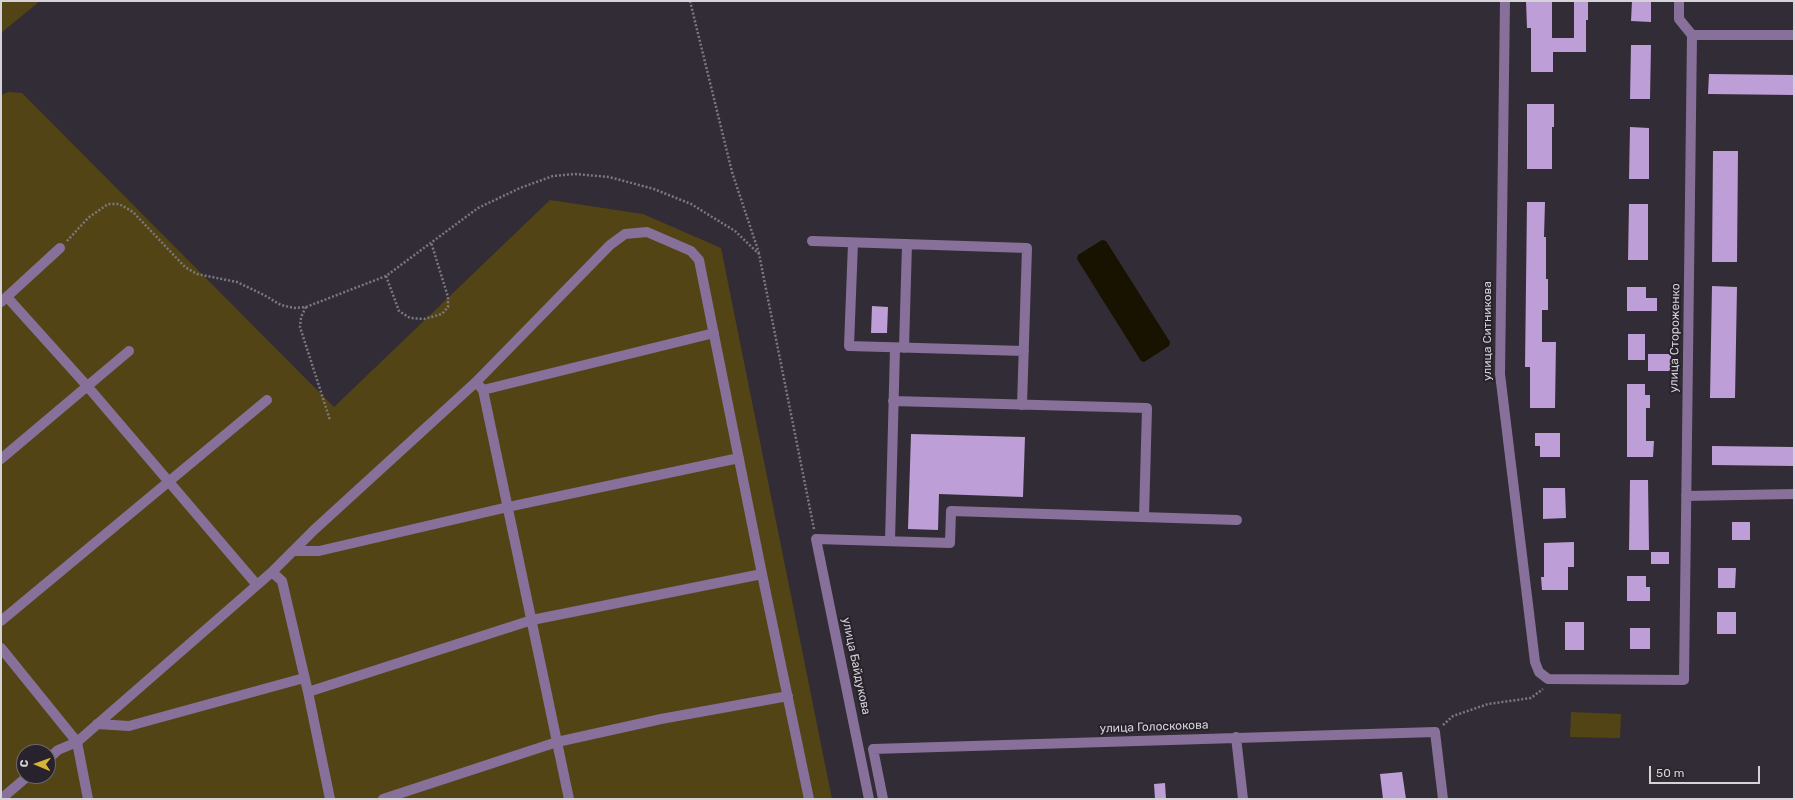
<!DOCTYPE html>
<meta charset="utf-8">
<style>
body{margin:0}
#map{position:relative;width:1795px;height:800px;overflow:hidden;background:#312c35;font-family:Rubik,sans-serif}
canvas{display:block}
.frame{position:absolute;inset:0;border:2px solid #d5d2d8;pointer-events:none}
.north{position:absolute;left:16px;top:744px;width:40px;height:40px;box-sizing:border-box;background:#27222b;border:1px solid #6d6870;border-radius:50%;rotate:272deg;font-size:11px;font-weight:700;line-height:16px;text-align:center;color:#d5d2d8}
.north::after{content:'';display:block;margin:auto;width:14px;height:18px;background:#d9b334;clip-path:polygon(50% 0,100% 100%,50% 72%,0 100%)}
.scale{position:absolute;left:1649px;top:766px;width:111px;height:18px;box-sizing:border-box;border:2px solid #d5d2d8;border-top:0;padding-left:5px;font-size:12px;line-height:14px;white-space:nowrap;color:#d5d2d8;-webkit-text-stroke:3px #27222b;paint-order:stroke}
</style>
<div id="map">
<canvas width="1795" height="800"></canvas>
<div class="frame"></div>
<div class="north">С</div>
<div class="scale">50 m</div>
</div>
<script>
const c = document.querySelector('canvas').getContext('2d');
c.lineJoin = 'round';
function fill(path, color) { c.fillStyle = color; c.fill(path, 'evenodd'); }
const poly = rows => new Path2D(rows.map(r => 'M' + r).join(''));
function stroke(path, color, width, dash) { c.strokeStyle = color; c.lineWidth = width; c.lineCap = dash ? 'butt' : 'round'; c.setLineDash(dash || []); c.stroke(path); }
function drawText(font, color, halo, rows, align = 'center') {
  c.font = font + ' Rubik,sans-serif'; c.lineWidth = 4; c.setLineDash([]); c.textBaseline = 'middle'; c.strokeStyle = halo; c.fillStyle = color; for (const [text, x, y, turn = 0] of rows) {
    c.save(); c.translate(x, y); c.rotate((+turn || 0) * Math.PI / 180); c.textAlign = isNaN(turn) ? turn : align; if (halo) c.strokeText(text, 0, 0); c.fillText(text, 0, 0); c.restore();
  }
}
const green = poly([
 [1,1,40,1,1,33],
 [8,92,22,93,334,407,550,200,643,214,721,248,832,799,1,799,1,95],
 [24,752,48,752,48,776,24,776],
 [1571,712,1621,714,1620,738,1570,737]
]);
const water = poly([
 [1102,240,1106,241,1170,342,1169,346,1144,362,1141,361,1077,259,1078,255]
]);
const building = poly([
 [1526,1,1552,1,1552,38,1574,38,1574,1,1588,1,1588,20,1586,20,1586,52,1553,52,1553,72,1531,72,1531,28,1527,28],
 [1632,1,1651,1,1651,22,1631,21],
 [1631,45,1651,45,1650,99,1630,99],
 [1709,74,1794,75,1794,95,1708,94],
 [1527,104,1554,104,1554,127,1552,127,1552,169,1527,169],
 [1630,127,1649,128,1649,179,1629,179],
 [1713,151,1738,151,1737,262,1712,262],
 [1527,202,1545,202,1544,237,1546,237,1546,279,1548,279,1548,310,1542,310,1542,342,1556,342,1555,408,1530,408,1530,367,1525,367],
 [1629,204,1648,204,1648,260,1628,260],
 [1712,286,1737,287,1735,398,1710,398],
 [1627,287,1646,287,1646,298,1657,298,1657,311,1627,311],
 [872,306,888,307,887,333,871,333],
 [1628,334,1645,334,1645,360,1628,360],
 [1648,354,1671,354,1671,371,1648,371],
 [1627,384,1645,384,1645,395,1650,395,1650,408,1646,408,1646,441,1654,441,1653,457,1627,457],
 [1535,433,1560,433,1560,457,1540,457,1540,446,1535,446],
 [911,434,1025,437,1023,497,939,494,938,530,908,529],
 [1712,446,1794,447,1794,466,1712,465],
 [1630,480,1648,480,1649,550,1629,550],
 [1543,488,1565,488,1566,518,1543,519],
 [1732,522,1750,522,1750,540,1732,540],
 [1574,542,1574,567,1568,567,1568,590,1542,590,1541,577,1544,577,1544,543],
 [1651,552,1669,552,1669,564,1651,564],
 [1718,568,1736,568,1735,588,1718,588],
 [1627,576,1646,576,1646,587,1650,587,1650,601,1627,601],
 [1717,612,1736,612,1736,634,1717,634],
 [1565,622,1584,622,1584,650,1565,650],
 [1630,628,1650,628,1650,649,1630,649],
 [1402,772,1406,799,1383,799,1380,774],
 [1165,783,1166,799,1155,799,1154,784]
]);
const path = poly([
 [690,1,732,172,759,253],
 [67,241,88,218,108,204,119,204,133,212,185,267,197,274,237,282,264,295,281,305,294,308,306,307,386,276,478,208,520,188,553,176,575,174,609,177,654,189,691,204,735,231,759,254,814,529],
 [386,276,399,311,410,318,424,319,442,314,448,307,448,297,431,242],
 [306,307,301,317,300,327,330,420],
 [1443,725,1453,716,1488,704,1531,698,1543,689]
]);
const minor = poly([
 [1505,1,1500,374,1535,662,1539,672,1548,679,1684,680,1692,35,1679,19,1679,1],
 [1692,35,1794,35],
 [812,241,1027,248,1022,405],
 [853,243,849,346,1024,351],
 [7,297,88,387,257,585],
 [1,302,60,248],
 [904,348,907,244],
 [476,382,483,390,569,799],
 [483,390,714,333],
 [893,401,1147,408,1144,517],
 [1,459,129,351],
 [1686,496,1794,494],
 [890,541,895,348],
 [293,551,319,551,508,507,739,458],
 [272,572,282,581,308,692,330,799],
 [1,621,267,400],
 [1,648,77,742,88,799],
 [308,692,532,620,762,574],
 [97,724,129,726,304,678],
 [1236,737,1243,799],
 [48,759,58,750,77,742,272,572,314,530,476,382,610,245,625,234,647,232,691,251,699,260,762,574,809,799],
 [1,799,28,776],
 [383,799,557,742,661,719,788,696],
 [869,799,816,539,950,543,951,511,1237,520],
 [883,799,873,749,1435,732,1443,799]
]);
const streetNames = [
 ["улица Ситникова",1488,331,-90],
 ["улица Стороженко",1675,338,-89],
 ["улица Байдукова",856,666,78],
 ["улица Голоскокова",1154,727,-2]
];
fill(green, '#534415');
fill(water, '#181201');
fill(building, '#be9ed6');
stroke(path, '#7c7880', 2.5, [2, 2]);
stroke(minor, '#877099', 10);
drawText('12px', '#d5d2d8', '#27222b', streetNames);
</script>
